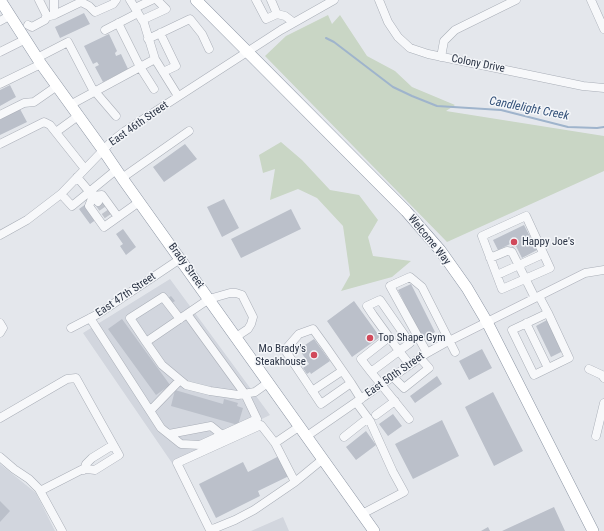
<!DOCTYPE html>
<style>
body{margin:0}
canvas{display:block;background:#e4e7ec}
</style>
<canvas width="604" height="531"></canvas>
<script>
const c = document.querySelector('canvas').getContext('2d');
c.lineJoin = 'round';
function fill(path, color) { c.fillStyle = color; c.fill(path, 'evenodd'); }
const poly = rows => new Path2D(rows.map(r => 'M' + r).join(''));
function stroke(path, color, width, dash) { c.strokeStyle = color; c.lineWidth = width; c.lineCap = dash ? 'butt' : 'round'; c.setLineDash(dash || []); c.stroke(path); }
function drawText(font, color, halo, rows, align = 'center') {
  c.font = font + ' "Roboto Condensed",sans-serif'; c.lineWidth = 3; c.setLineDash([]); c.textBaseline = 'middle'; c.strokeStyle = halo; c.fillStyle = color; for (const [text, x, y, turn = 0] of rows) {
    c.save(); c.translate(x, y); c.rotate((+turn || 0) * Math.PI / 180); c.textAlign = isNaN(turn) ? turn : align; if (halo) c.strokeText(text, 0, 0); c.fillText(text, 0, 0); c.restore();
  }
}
const built = poly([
 [170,279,270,415,172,463,83,333],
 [0,464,36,493,55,531,0,531],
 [283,517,289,531,251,531]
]);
const green = poly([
 [328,15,332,24,340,15,367,56,395,71,412,87,455,105,446,111,604,136,604,171,447,242,265,56,286,36],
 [281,142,302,160,330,190,359,195,378,220,368,237,373,256,411,261,392,277,341,291,350,275,343,226,317,198,298,189,270,200,275,169,263,173,259,155]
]);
const stream = poly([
 [326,38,334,42,393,87,412,96,437,106,501,110,568,127,597,128,604,127]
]);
const building = poly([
 [84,13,90,24,60,38,55,27],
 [109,34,117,51,115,53,116,56,121,54,128,69,103,82,95,67,99,65,97,62,93,64,84,46],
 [10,85,16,97,0,106,0,90],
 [20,109,27,122,0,135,0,119],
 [185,144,197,159,164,182,153,167],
 [224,199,239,228,222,237,207,207],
 [86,204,97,219,90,224,79,209],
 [291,209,301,229,241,258,231,239],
 [524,225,537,250,522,258,516,246,513,248,510,244,498,250,493,240],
 [123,229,136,247,126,255,120,246,123,244,116,234],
 [411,284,435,332,422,339,398,290],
 [171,296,175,301,172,303,168,298],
 [354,301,380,337,352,357,327,321],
 [122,319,170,385,156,395,108,329],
 [547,320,563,351,551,357,536,326],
 [314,339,330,361,311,374,310,372,307,374,303,368,309,364,299,349],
 [482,349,492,368,469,380,459,361],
 [437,376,442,384,415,403,410,396],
 [175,390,223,404,224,399,238,403,237,406,243,408,238,425,171,406],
 [493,392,523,451,494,466,465,407],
 [393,414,402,426,388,436,379,424],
 [442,420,459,456,413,479,395,444],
 [366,431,376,445,356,460,346,447],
 [279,456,289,476,258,491,260,496,216,518,199,484,243,462,248,472],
 [0,501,10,511,0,522],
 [554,507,565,531,502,531],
 [488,527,490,531,481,531]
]);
const minorTunnel = poly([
 [98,202,108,216]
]);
const minor = poly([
 [39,0,47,16],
 [80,0,81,2,89,6,95,12,113,4,116,0],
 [130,0,144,23,155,59,178,96],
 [256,0,266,19,277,14,285,16,293,22],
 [271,0,277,14],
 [379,0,388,22,398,37,410,48,428,54,583,86,604,88],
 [591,0,604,29],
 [135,8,152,0],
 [54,15,54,0],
 [142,20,166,9,157,0],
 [0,21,9,16],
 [118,23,140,67,154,89],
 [28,25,32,27,45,20,46,17,54,15,81,2],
 [105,30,138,13],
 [160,33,176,66,163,72],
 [148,39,190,19,202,34,209,49],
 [0,52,24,40],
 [441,57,444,41,455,30,516,0],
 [37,58,68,42,92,88,116,116],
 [0,84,41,64],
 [70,105,155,59],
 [0,115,24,103,34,102,57,86],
 [56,132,78,116],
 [0,144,44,122,50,125,85,169],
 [77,177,98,202],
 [122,178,189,131],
 [61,194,72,206,116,170],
 [526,216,550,268,502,289,482,236,526,216],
 [118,217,102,195,93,196,89,206,104,227,139,202],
 [0,235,27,220,61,194,111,142,125,131,281,30,334,0],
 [490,258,507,251,512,252,535,298],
 [497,275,543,254],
 [539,296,548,313],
 [548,313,569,358,534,375,512,330,548,313],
 [90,318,161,428,181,444,200,445,257,419,245,394,187,314],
 [0,323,3,328,0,333],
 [526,323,548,368],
 [71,328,98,314,180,259],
 [236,337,248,329,251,324,253,317,242,295,236,293,230,293,209,299,146,342,162,365,186,385,210,391,238,395,255,392,269,382],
 [389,337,361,359,371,372,399,351,410,343,380,300,367,306,373,315,389,337,399,351,410,365],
 [146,342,130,318,163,297,180,319],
 [427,353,390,286,410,277,422,287,455,352],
 [589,369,602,375,604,378],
 [371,372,409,419],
 [393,377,404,388,429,368,420,358],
 [351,383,321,404,285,350,299,334,313,329,326,347,351,383,361,399],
 [312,391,342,371],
 [356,402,370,421,393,472,404,492,362,514],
 [150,411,180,380],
 [376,415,395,401],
 [0,418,67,379,76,378,119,455,95,470,87,469,81,470,40,491],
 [169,434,211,426,222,435],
 [307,436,427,353,443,344,585,273,604,270],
 [596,436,604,403],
 [344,437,368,418],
 [275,443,300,426],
 [0,457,14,469,29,479,39,489,62,531],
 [84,470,86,464,92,458,113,445],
 [295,482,275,443,261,425,177,463,209,528,213,529,235,520,254,510,295,482,323,459]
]);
const highway = poly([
 [0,0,41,64,103,150,122,178,374,531],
 [196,0,406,211,440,250,467,288,487,322,593,531]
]);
const markers = [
 [514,242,4,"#d1495b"],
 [370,338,4,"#d1495b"],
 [314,355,4,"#d1495b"]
];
const streetNames = [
 ["Colony Drive",478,64,11],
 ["East 46th Street",139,124,-35],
 ["Welcome Way",429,240,51],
 ["Brady Street",186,266,54],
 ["East 47th Street",126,295,-34],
 ["East 50th Street",395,375,-35]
];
const poiNames = [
 ["Happy Joe's",522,242],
 ["Top Shape Gym",378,338],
 ["Mo Brady's",306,349,"right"],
 ["Steakhouse",306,362,"right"]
];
const waterNames = [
 ["Candlelight Creek",529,109,11]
];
fill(built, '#d2d6de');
fill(green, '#c9d6c5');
stroke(stream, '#9fb4cc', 2);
fill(building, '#bbc0ca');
stroke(minorTunnel, '#bfc3cb', 8, [8, 4]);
stroke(minor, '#a9aeb7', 9);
stroke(highway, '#8b94a3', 12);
stroke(minor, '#f7f8fa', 8);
stroke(highway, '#fff', 11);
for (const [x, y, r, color] of markers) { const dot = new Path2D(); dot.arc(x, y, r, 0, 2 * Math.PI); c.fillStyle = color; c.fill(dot); stroke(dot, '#f4f6f9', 1.5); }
drawText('11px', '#2b3445', '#f4f6f9', streetNames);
drawText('11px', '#2b3445', '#f4f6f9', poiNames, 'left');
drawText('italic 12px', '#34527a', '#f4f6f9', waterNames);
</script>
